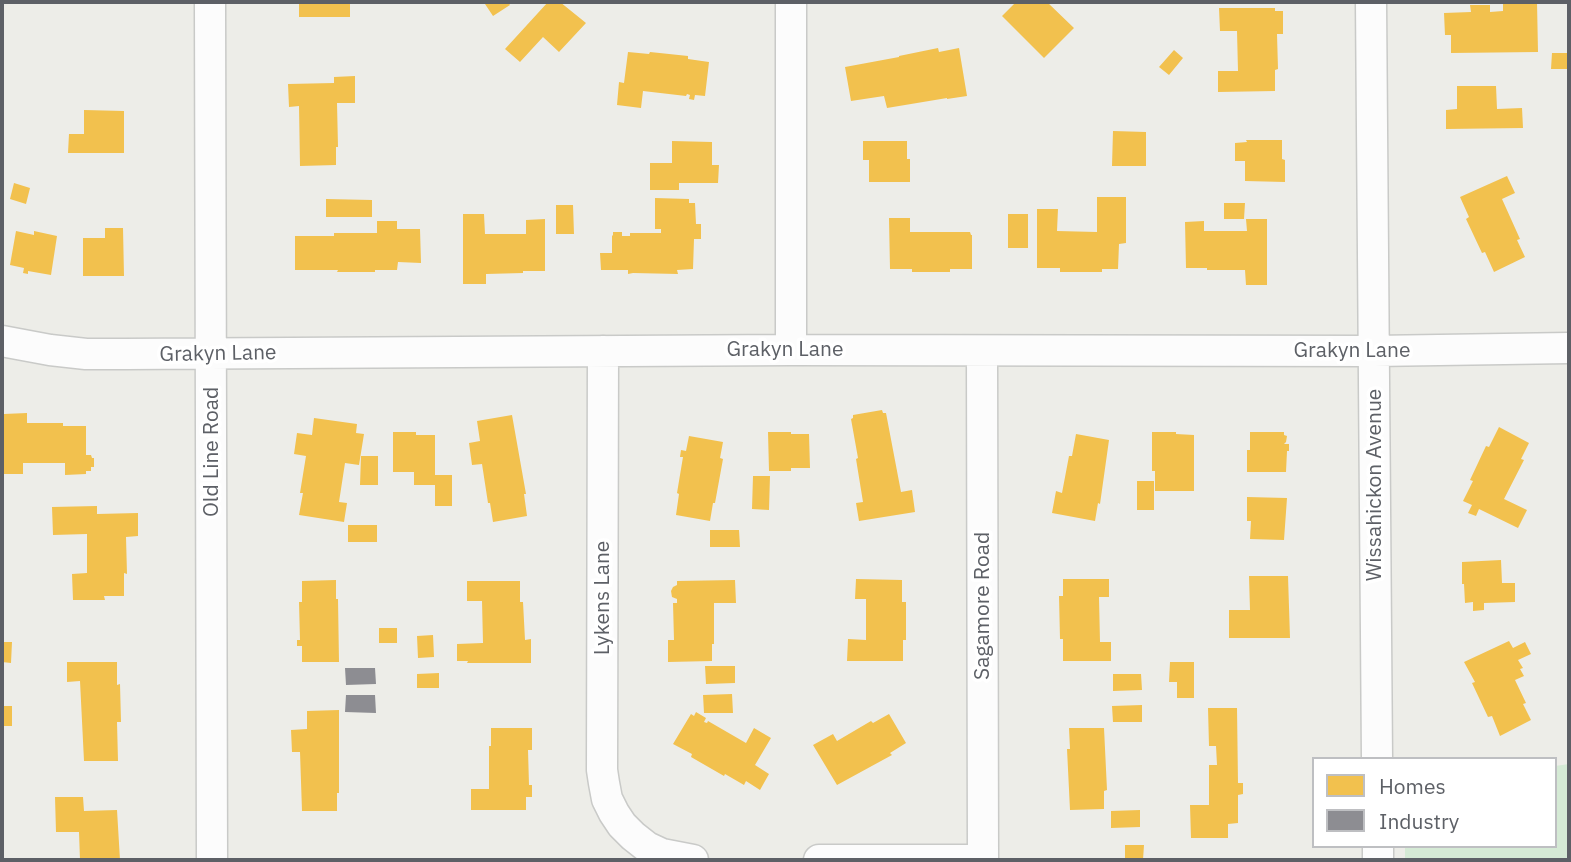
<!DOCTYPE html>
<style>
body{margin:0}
#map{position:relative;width:1571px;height:862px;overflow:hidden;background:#edede8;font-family:"IBM Plex Sans",sans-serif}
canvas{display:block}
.frame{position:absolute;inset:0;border:4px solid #5d6066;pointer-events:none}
.legend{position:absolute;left:1312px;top:757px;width:245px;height:91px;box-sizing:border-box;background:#fff;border:2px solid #bebfc2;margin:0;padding:9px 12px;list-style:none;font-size:21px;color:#5d6066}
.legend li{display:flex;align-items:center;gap:14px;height:35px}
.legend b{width:35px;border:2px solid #bebfc2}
</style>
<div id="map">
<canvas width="1571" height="862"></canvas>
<div class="frame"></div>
<ul class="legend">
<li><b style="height:19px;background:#f2c14e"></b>Homes</li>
<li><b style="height:19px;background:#8d8d92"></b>Industry</li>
</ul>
</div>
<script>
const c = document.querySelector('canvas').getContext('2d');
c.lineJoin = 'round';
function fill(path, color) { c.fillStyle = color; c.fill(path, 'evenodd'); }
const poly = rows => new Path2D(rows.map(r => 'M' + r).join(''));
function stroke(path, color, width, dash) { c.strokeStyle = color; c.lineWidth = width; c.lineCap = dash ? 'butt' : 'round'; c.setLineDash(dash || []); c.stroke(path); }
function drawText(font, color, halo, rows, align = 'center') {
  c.font = font + ' "IBM Plex Sans",sans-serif'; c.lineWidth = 7; c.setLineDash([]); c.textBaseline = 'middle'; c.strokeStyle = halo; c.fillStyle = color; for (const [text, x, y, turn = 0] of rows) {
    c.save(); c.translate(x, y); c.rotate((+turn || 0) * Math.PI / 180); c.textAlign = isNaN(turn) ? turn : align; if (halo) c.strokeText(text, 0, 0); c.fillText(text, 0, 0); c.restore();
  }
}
const green = poly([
 [1569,764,1569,860,1405,860,1405,846,1555,846,1555,766]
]);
const homes = poly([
 [299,2,350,2,350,17,299,17],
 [489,2,508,2,510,5,493,16,485,4],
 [548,2,560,2,586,23,559,52,543,37,520,62,505,49],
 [1016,2,1047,2,1074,28,1044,58,1002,16],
 [1503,2,1537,2,1538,52,1451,53,1451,35,1445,35,1444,13,1471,12,1470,5,1490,5,1490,12,1503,11],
 [1219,8,1275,8,1275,11,1283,11,1283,34,1277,34,1278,69,1275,70,1275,91,1218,92,1218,71,1238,71,1237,31,1220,31],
 [938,48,939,52,959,48,967,96,947,99,947,98,887,108,884,96,851,101,845,67,899,57,899,56],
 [1174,50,1183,58,1169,75,1159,67],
 [628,52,649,54,650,52,688,56,688,59,709,62,705,96,695,95,694,100,689,99,690,95,687,94,686,96,643,91,641,108,617,105,619,82,624,83],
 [1552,53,1569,53,1569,69,1551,69],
 [355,76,355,103,337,103,338,147,336,147,336,165,300,166,299,106,289,107,288,84,334,83,334,77],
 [1457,86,1496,86,1497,109,1522,108,1523,128,1446,129,1446,110,1457,109],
 [84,110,124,111,124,153,68,153,69,134,84,134],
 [1113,131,1146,132,1146,166,1112,166],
 [1246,140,1282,140,1282,159,1285,160,1285,182,1245,181,1245,161,1235,161,1235,143,1247,142],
 [672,141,712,142,712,165,719,165,718,183,679,183,679,190,650,190,650,163,672,163],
 [863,141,907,141,907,159,910,159,910,182,869,182,869,160,863,160],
 [1507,176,1515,193,1502,199,1520,239,1517,240,1525,257,1494,272,1485,252,1482,253,1466,219,1469,217,1460,197],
 [14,183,30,188,26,204,10,199],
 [1097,197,1126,197,1126,243,1119,244,1118,269,1102,269,1102,272,1060,272,1060,268,1037,268,1037,209,1058,209,1057,231,1097,232],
 [655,198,689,199,689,203,695,203,696,224,701,224,701,239,694,239,693,269,677,270,678,274,633,273,628,274,628,270,601,270,600,253,612,253,612,235,613,236,613,232,622,232,622,236,630,236,630,233,661,233,661,229,655,229],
 [326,199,372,200,372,217,326,217],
 [1224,203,1245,203,1244,219,1224,219],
 [556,205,573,205,574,234,556,234],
 [463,214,484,214,485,234,526,234,526,220,545,219,545,271,523,271,523,273,486,274,486,284,463,284],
 [1008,214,1028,214,1028,248,1008,248],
 [889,218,910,218,910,232,970,232,971,235,972,235,972,269,950,269,950,272,912,272,912,269,890,269],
 [1246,219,1267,219,1267,285,1246,285,1245,270,1207,270,1207,268,1186,268,1185,222,1204,221,1204,231,1247,231],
 [377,221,397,221,397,229,420,229,421,263,398,262,397,270,375,270,375,272,337,272,338,270,295,270,295,236,334,236,334,233,377,233],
 [105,228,123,228,124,276,83,276,83,238,105,238],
 [16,231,34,235,34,231,57,236,51,275,28,271,28,274,23,273,24,268,10,265],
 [882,410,883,413,886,413,901,492,912,490,915,512,859,521,856,503,863,502,856,459,858,458,851,419,853,418,853,415],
 [27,413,27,423,63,423,63,426,86,426,86,455,91,455,92,458,94,458,94,467,91,467,91,471,86,471,86,474,65,475,65,463,23,463,23,474,2,474,2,455,4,455,4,414],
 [512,415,526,494,524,494,527,516,493,522,490,503,488,503,482,464,472,465,469,443,480,441,477,421],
 [314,418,357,424,356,433,364,434,359,465,345,463,339,502,347,503,344,522,299,515,303,493,300,493,306,456,294,454,297,433,312,435],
 [1499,427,1529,443,1521,459,1524,460,1504,499,1527,510,1518,528,1479,509,1476,516,1468,513,1472,505,1463,501,1473,481,1470,480,1486,446,1489,447],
 [393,432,416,432,416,435,435,435,435,475,452,475,452,506,435,506,435,485,414,485,414,472,393,472],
 [768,432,791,432,791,434,809,434,810,468,791,468,791,471,769,471],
 [1152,432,1176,432,1176,434,1194,435,1194,491,1155,491,1155,471,1152,471],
 [1250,432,1284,432,1284,435,1287,436,1286,442,1284,444,1289,444,1289,451,1287,451,1286,472,1247,472,1247,450,1250,450],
 [1076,434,1109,440,1100,504,1098,503,1095,521,1052,513,1056,491,1062,493,1069,456,1072,456],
 [689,436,723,442,720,458,723,459,715,503,713,503,710,521,676,515,679,494,677,493,683,457,680,457,681,450,686,451],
 [361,456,378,456,378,485,360,485],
 [753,476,770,476,769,510,752,509],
 [1137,481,1154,481,1154,510,1137,510],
 [1247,497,1287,498,1284,540,1250,539,1251,521,1247,521],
 [97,506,97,514,138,513,138,536,126,537,127,574,124,573,124,596,104,596,105,600,73,600,72,574,87,573,87,534,53,535,52,507],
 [348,525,377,525,377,542,348,542],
 [710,530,739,530,740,547,710,547],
 [1501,560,1502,583,1515,583,1515,602,1484,603,1484,610,1473,611,1473,602,1465,603,1464,584,1462,584,1462,562],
 [1249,576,1288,576,1290,638,1229,638,1229,610,1250,610],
 [856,579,902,580,902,602,906,602,906,640,903,640,903,661,847,661,848,639,866,640,866,599,855,599],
 [1063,579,1109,579,1109,597,1099,597,1100,642,1111,642,1111,661,1063,661,1063,639,1060,639,1059,596,1063,596],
 [336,580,336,599,338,599,339,662,302,662,302,646,297,646,297,640,300,640,299,602,302,602,302,581],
 [735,580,736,603,714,603,714,644,712,644,712,661,668,662,668,640,674,640,673,603,677,603,677,599,672,597,671,591,673,587,677,585,677,581],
 [467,581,520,581,520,602,523,602,525,640,531,639,531,663,467,663,468,661,457,661,457,644,483,643,482,601,467,601],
 [379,628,397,628,397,643,379,643],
 [433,635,434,657,418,658,417,636],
 [1509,641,1513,648,1525,642,1531,654,1518,660,1523,668,1520,669,1524,676,1515,680,1526,703,1523,704,1531,720,1500,736,1492,716,1488,717,1472,683,1475,682,1464,662],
 [2,642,12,642,11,663,2,662],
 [67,662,117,662,117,685,120,684,121,722,117,722,118,761,84,761,80,681,67,682],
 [1170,662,1194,662,1194,698,1177,698,1177,682,1169,682],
 [705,666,735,666,735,683,706,684],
 [439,673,439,688,417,688,417,674],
 [1113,674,1141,674,1142,690,1113,691],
 [732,694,733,713,704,713,703,695],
 [1142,705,1142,722,1113,722,1112,706],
 [2,706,12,706,12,726,2,726],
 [1208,708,1237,708,1238,783,1243,783,1243,794,1238,795,1238,823,1228,824,1228,838,1191,838,1190,805,1209,805,1209,765,1217,765,1216,746,1209,746],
 [339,710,339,793,337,793,337,811,302,811,300,752,292,752,291,730,307,729,307,711],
 [696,712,706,718,704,722,707,723,708,721,746,743,754,728,771,738,755,765,769,774,760,790,746,781,744,785,725,774,724,776,691,757,692,754,673,744,691,714,694,716],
 [889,714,906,743,890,753,892,755,837,785,813,745,833,734,837,741,871,721,873,723],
 [491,728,532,728,532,750,528,750,529,785,532,785,532,797,526,797,526,810,471,810,471,789,489,789,489,746,491,746],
 [1069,728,1104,728,1107,790,1104,791,1104,809,1070,810,1067,749,1070,749],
 [55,797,83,797,84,811,117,810,120,860,80,860,79,832,56,832],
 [1140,810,1140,827,1111,828,1111,811],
 [1125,845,1144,845,1143,860,1125,860]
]);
const industry = poly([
 [345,668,375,668,376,684,346,685],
 [346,695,375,695,376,713,345,712]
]);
const street = poly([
 [210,2,212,860],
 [791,2,791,350],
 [1371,2,1377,759],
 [2,341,50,350,86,354,125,354,791,350,1374,351,1569,348],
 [603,351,602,770,604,783,607,799,614,813,622,825,633,836,647,847,662,854,693,860],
 [982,351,983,860],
 [1378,846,1378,860],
 [819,860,983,860]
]);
const streetNames = [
 ["Grakyn Lane",785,350],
 ["Grakyn Lane",1352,351],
 ["Grakyn Lane",218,354,-1],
 ["Old Line Road",212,452,-90],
 ["Wissahickon Avenue",1375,485,-90],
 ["Lykens Lane",603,598,-90],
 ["Sagamore Road",983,606,-90]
];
fill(green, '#d5ead5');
fill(homes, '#f2c14e');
fill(industry, '#8d8d92');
stroke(street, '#c9cac8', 33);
stroke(street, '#fcfcfc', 30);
drawText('21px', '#5d6066', '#fff', streetNames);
</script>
